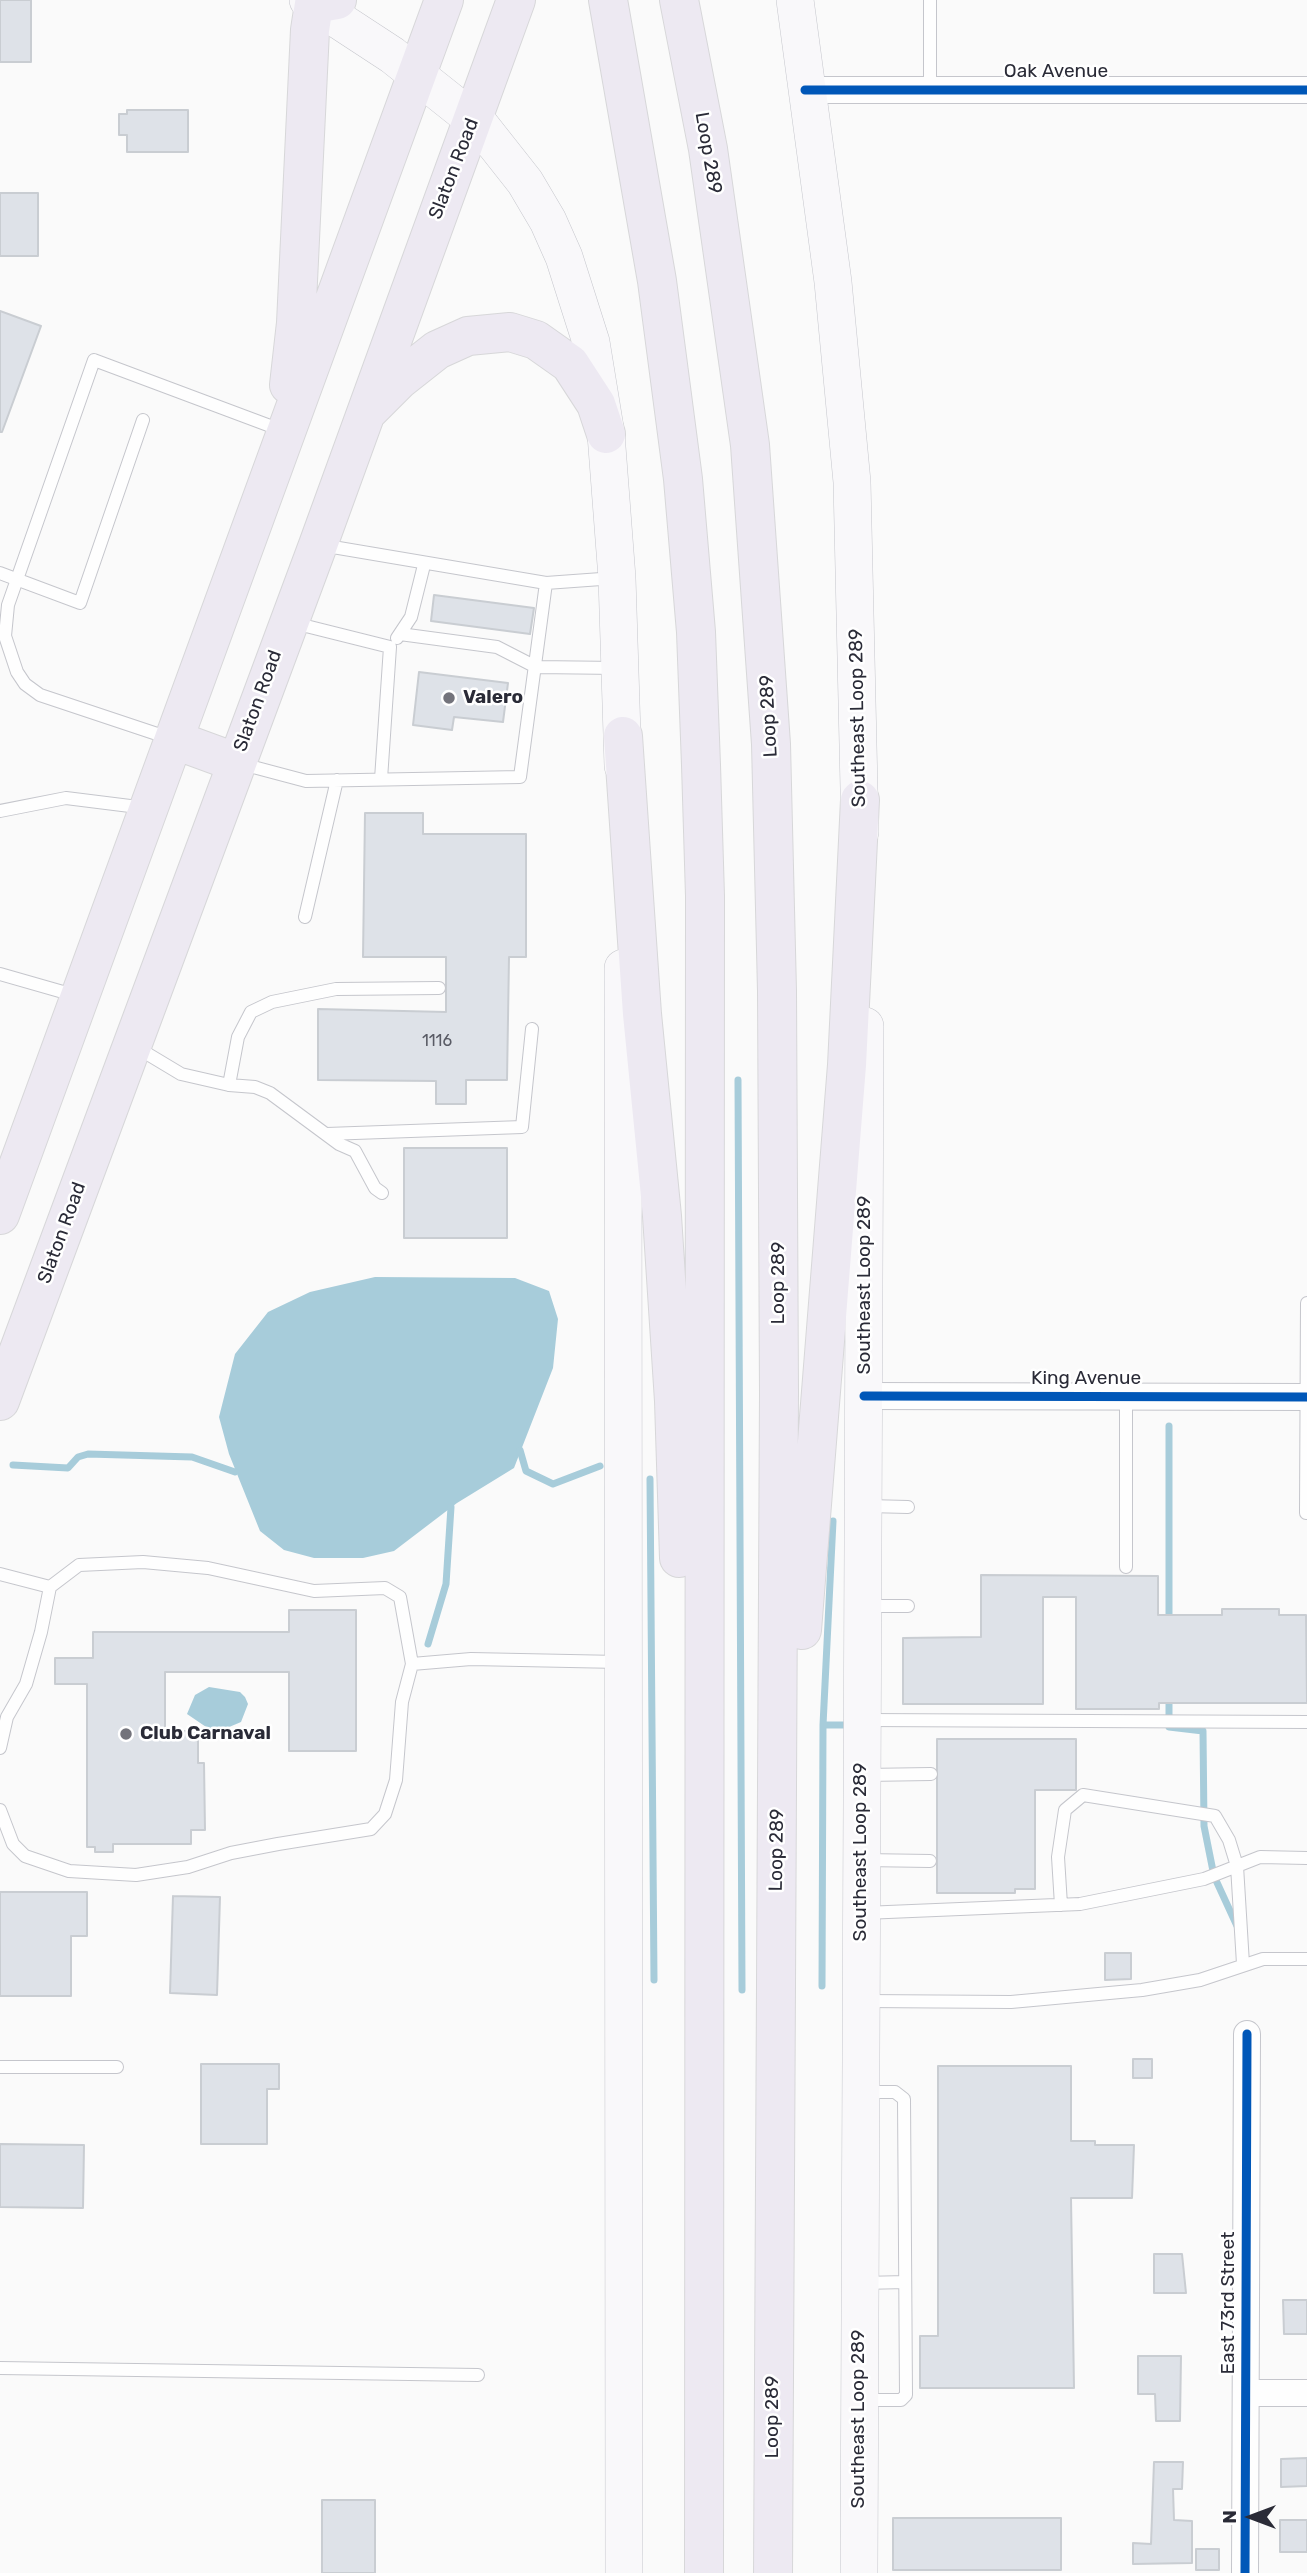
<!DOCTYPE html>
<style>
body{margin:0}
#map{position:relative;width:1307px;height:2573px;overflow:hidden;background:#fafafa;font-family:Rubik,sans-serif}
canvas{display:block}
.north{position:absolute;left:1216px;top:2482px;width:70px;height:70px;-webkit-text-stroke:5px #fff;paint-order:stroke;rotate:270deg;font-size:19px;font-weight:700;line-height:28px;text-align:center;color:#2a2b37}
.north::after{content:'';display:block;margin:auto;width:24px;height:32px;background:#2a2b37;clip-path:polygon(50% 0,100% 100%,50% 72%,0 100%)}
</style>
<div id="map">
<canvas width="1307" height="2573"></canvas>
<div class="north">N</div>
</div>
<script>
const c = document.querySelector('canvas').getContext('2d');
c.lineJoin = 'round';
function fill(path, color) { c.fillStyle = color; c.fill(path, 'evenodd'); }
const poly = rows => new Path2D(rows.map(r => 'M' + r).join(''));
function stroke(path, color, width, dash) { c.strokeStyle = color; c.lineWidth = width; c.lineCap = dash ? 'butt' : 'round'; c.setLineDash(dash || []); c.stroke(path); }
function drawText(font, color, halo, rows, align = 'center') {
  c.font = font + ' Rubik,sans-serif'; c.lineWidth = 5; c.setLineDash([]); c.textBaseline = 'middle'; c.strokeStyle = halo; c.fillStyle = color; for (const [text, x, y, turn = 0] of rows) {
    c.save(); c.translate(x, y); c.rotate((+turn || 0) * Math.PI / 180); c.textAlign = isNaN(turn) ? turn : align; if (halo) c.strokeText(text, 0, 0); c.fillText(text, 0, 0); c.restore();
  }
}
const water = poly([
 [375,1277,515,1278,549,1291,558,1319,553,1368,514,1468,457,1503,394,1551,363,1558,314,1558,284,1550,260,1531,229,1454,219,1417,235,1354,268,1312,310,1292],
 [209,1687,240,1692,245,1697,248,1704,241,1722,215,1733,187,1714,195,1695]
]);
const stream = poly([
 [738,1080,742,1990],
 [520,1450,526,1471,553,1484,600,1466],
 [13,1465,68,1468,78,1457,88,1454,192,1457,235,1472],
 [650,1479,654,1980],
 [833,1521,823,1725,852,1725],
 [1169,1622,1169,1426],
 [428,1644,446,1584,451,1507],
 [1169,1723,1169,1697],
 [1169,1727,1203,1731,1204,1826,1214,1876,1237,1926],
 [822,1986,823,1725]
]);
const building = poly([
 [0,0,31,0,31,62,0,62,0,0],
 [127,110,188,110,188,152,127,152,127,135,119,135,119,114,127,114,127,110],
 [0,193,38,193,38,256,0,256,0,193],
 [0,311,41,326,2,432,0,432,0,311],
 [434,595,534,608,530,634,431,621,434,595],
 [419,672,508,683,503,722,454,717,452,730,413,725,419,672],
 [365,813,423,813,423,834,526,834,526,957,509,957,507,1080,466,1080,466,1104,436,1104,436,1081,318,1080,318,1009,446,1012,446,957,363,957,365,813],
 [404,1148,507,1148,507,1238,404,1238,404,1148],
 [981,1575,1158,1576,1158,1615,1222,1615,1222,1609,1279,1609,1279,1615,1306,1615,1307,1703,1159,1703,1159,1709,1076,1709,1076,1597,1043,1597,1043,1704,903,1704,903,1638,981,1637,981,1575],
 [289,1610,356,1610,356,1751,289,1751,289,1672,165,1672,165,1731,198,1731,198,1763,204,1763,205,1830,191,1830,191,1844,113,1844,113,1852,95,1852,95,1847,87,1847,87,1684,55,1684,55,1658,93,1658,93,1632,289,1632,289,1610],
 [937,1739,1076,1739,1076,1790,1035,1790,1035,1889,1015,1889,1015,1893,937,1893,937,1739],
 [0,1892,87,1892,87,1936,71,1936,71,1996,0,1996,0,1892],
 [173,1896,220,1897,217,1995,170,1993,173,1896],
 [1105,1953,1131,1953,1131,1979,1105,1980,1105,1953],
 [1133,2059,1152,2059,1152,2078,1133,2078,1133,2059],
 [201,2064,279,2064,279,2089,267,2089,267,2144,201,2144,201,2064],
 [938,2066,1071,2066,1071,2141,1095,2141,1095,2145,1134,2145,1132,2198,1071,2198,1074,2388,920,2388,920,2336,938,2336,938,2066],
 [0,2144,84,2145,83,2208,0,2207,0,2144],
 [1154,2254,1182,2254,1186,2293,1154,2293,1154,2254],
 [1283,2300,1307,2300,1307,2334,1284,2334,1283,2300],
 [1138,2356,1181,2356,1180,2421,1156,2421,1155,2394,1138,2394,1138,2356],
 [1307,2458,1307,2486,1281,2487,1281,2459,1307,2458],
 [1154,2462,1183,2462,1182,2489,1173,2489,1174,2520,1192,2521,1192,2563,1133,2564,1133,2543,1151,2544,1154,2462],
 [322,2500,375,2500,375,2573,322,2573,322,2500],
 [893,2518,1061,2518,1061,2570,893,2570,893,2518],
 [1280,2520,1307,2520,1307,2552,1280,2552,1280,2520],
 [1196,2549,1219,2549,1219,2570,1196,2570,1196,2549]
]);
const lane = poly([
 [930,0,930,90],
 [0,573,80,603,143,420],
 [546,583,615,578],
 [294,623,390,647,381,779],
 [400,634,497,647,536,667,618,668],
 [397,638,411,617,424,565],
 [169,738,40,695,25,684,17,672,5,636,8,605,94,360,281,430],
 [242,764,306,781,520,777,546,583,321,545],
 [0,811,66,798,146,808],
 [305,917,337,780],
 [0,974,77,996],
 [136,1047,181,1074,229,1085,255,1087,270,1093,339,1144,355,1151,375,1188,382,1193],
 [229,1085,238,1037,251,1012,272,1002,336,989,439,988],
 [327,1134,522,1127,532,1029],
 [868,1506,908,1507],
 [1306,1513,1307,1303],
 [1126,1567,1126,1397],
 [0,1574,50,1587],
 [867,1606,908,1606],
 [412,1664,471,1659,619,1662],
 [866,1720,1307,1722],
 [0,1748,7,1717,26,1684,41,1632,50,1587,79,1565,143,1562,208,1568,314,1591,385,1588,400,1597,412,1664,402,1702,396,1780,385,1814,371,1829,278,1844,231,1853,188,1867,136,1875,69,1871,25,1856,13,1844,0,1810],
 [865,1775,931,1774],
 [864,1860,930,1861],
 [1061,1905,1058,1857,1065,1810,1083,1795,1215,1816,1229,1840,1237,1866,1243,1964],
 [864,1913,1080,1904,1204,1879,1260,1857,1307,1858],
 [864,2001,1011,2002,1142,1990,1200,1980,1263,1959,1307,1959],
 [0,2067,117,2067],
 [863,2283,905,2282],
 [0,2368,478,2375],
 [863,2400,901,2400,906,2395,904,2099,895,2092,864,2092]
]);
const street = poly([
 [805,90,1307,90],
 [864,1396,1307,1397],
 [1246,2393,1307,2393],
 [1245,2573,1247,2034]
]);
const secondary = poly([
 [308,0,392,55,480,125,525,182,548,221,564,257,591,342,606,434,617,578,623,766],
 [795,0,833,282,852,482,860,832],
 [623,968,624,2573],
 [859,2573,865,1026]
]);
const highway = poly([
 [608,0,657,281,683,479,696,632,701,765,705,896,704,2573],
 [679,0,708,149,750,445,771,744,777,991,779,1392,773,2573],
 [289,385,296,323,310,30,314,4,337,0],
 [369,410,399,380,437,350,468,336,510,332,536,340,570,364,596,404,606,434],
 [623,736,642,1014,662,1216,674,1401,679,1558],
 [175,740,235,762],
 [0,1215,444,0],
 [0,1401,318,545,516,0],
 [802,1630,847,1065,860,800]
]);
const cycleway = poly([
 [805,90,1307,90],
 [864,1396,1307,1397],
 [1245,2573,1247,2034]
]);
const markers = [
 [449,698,7,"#73737b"],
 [126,1734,7,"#73737b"]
];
const numberNames = [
 ["1116",437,1041]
];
const streetNames = [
 ["Oak Avenue",1056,72],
 ["Loop 289",708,153,80],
 ["Slaton Road",454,169,-69],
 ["Slaton Road",258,701,-70],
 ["Loop 289",769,716,-93],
 ["Southeast Loop 289",858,718,-91],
 ["Slaton Road",62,1233,-70],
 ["Loop 289",779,1283,-90],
 ["Southeast Loop 289",865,1285,-90],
 ["King Avenue",1086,1379],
 ["Loop 289",777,1850,-89],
 ["Southeast Loop 289",861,1852,-90],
 ["East 73rd Street",1229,2303,-90],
 ["Loop 289",773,2417,-90],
 ["Southeast Loop 289",859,2419,-90]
];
const poiNames = [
 ["Valero",463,698],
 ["Club Carnaval",140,1734]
];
fill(water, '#a7ccda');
stroke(stream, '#a7ccda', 7);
fill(building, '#dee2e8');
stroke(building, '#c9cdd2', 2);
stroke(lane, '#c5c6cc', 14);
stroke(street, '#c5c6cc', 28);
stroke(secondary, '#c5c6cc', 38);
stroke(highway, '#d7d7d9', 40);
stroke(lane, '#fefefe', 12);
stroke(street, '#fefefe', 26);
stroke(secondary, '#f9f8fa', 37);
stroke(highway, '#ede9f2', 38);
stroke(cycleway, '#0057b8', 9);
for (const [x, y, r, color] of markers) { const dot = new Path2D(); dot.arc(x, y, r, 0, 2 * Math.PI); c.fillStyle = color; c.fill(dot); stroke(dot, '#fff', 2.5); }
drawText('16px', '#595b65', null, numberNames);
drawText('19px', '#2a2b37', '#fff', streetNames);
drawText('bold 19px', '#2a2b37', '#fff', poiNames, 'left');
</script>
